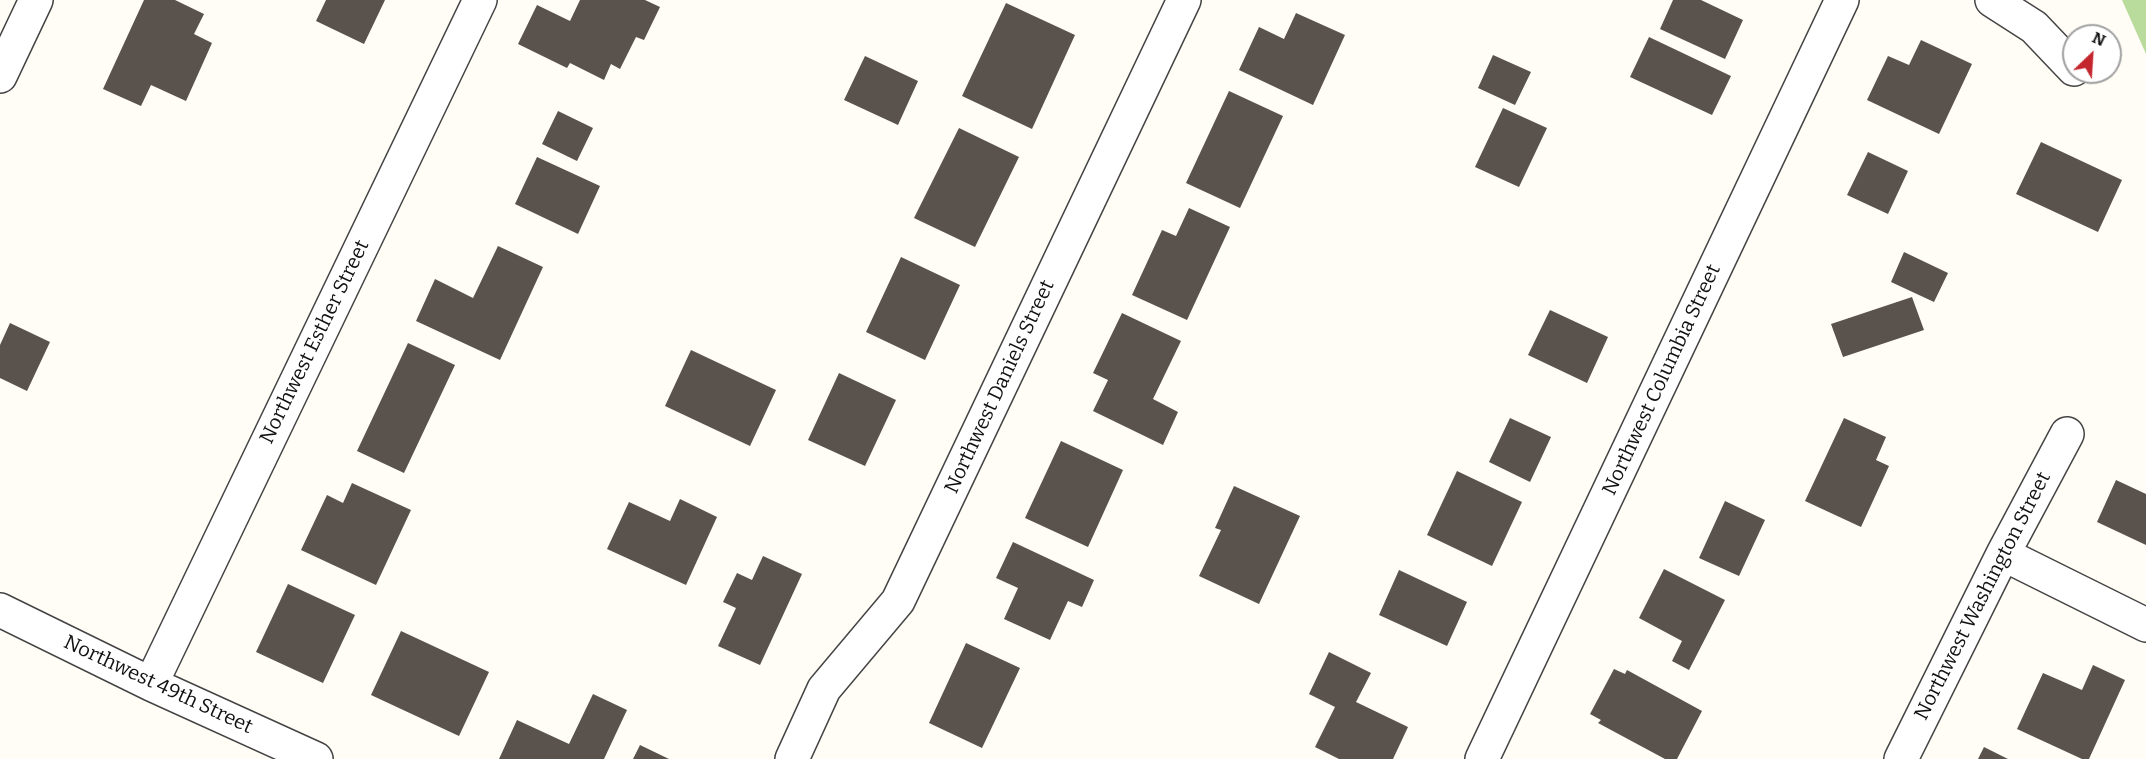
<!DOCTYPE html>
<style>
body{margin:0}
#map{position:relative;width:2146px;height:759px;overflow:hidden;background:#fffdf5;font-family:Bitter,serif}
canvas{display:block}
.north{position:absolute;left:2062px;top:24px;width:60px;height:60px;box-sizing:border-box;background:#fff;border:2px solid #a0a0a0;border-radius:50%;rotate:25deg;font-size:16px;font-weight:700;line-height:24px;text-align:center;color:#111}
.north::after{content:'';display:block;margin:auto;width:21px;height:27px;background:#c4262e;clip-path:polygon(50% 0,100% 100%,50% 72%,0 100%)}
</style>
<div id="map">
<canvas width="2146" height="759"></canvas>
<div class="north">N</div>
</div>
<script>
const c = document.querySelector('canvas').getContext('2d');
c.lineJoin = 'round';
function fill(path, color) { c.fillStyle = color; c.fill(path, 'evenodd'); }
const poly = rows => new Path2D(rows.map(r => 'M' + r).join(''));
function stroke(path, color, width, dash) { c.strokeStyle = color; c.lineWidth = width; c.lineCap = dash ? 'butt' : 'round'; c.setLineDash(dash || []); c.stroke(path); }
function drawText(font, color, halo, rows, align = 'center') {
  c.font = font + ' Bitter,serif'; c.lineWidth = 6; c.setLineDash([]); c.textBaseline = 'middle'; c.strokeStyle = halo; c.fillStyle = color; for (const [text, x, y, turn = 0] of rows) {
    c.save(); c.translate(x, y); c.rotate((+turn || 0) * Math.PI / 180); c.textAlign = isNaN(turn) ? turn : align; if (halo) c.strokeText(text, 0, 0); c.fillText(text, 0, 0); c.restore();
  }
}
const forest = poly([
 [2122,0,2146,0,2146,54]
]);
const building = poly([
 [144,0,175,0,204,14,194,34,212,43,186,101,151,85,141,106,103,89],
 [326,0,385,0,364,44,316,21],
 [580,0,645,0,660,7,644,40,636,37,620,69,611,64,604,80,570,63,567,68,518,44,537,5,570,21],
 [1673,0,1701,0,1743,20,1725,59,1660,29],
 [1006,3,1075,35,1032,129,962,96],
 [1296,13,1345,35,1313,105,1239,70,1259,27,1284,39],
 [1649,37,1731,76,1712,115,1630,77],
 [1921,40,1972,64,1939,134,1867,100,1888,56,1909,65],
 [1493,55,1531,72,1515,105,1478,88],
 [865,56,918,81,898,125,844,100],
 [1229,91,1283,116,1240,208,1186,183],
 [1503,108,1547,128,1519,187,1475,167],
 [558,111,593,128,577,161,542,144],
 [959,128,1019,157,975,247,914,218],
 [2041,142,2122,180,2098,232,2016,194],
 [1868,152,1908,171,1888,214,1847,195],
 [537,157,600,186,578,234,515,204],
 [1189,208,1230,227,1187,320,1132,295,1162,230,1176,236],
 [498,246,543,267,500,360,416,321,435,279,473,298],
 [1904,252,1948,273,1934,302,1891,282],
 [901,257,960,285,925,360,866,332],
 [1912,297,1924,330,1843,357,1831,324],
 [1550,310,1608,337,1587,383,1528,355],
 [1122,313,1181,341,1153,399,1178,412,1163,445,1093,411,1108,380,1093,373],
 [10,323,50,342,27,391,0,378,0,345],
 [408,343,455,365,404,473,357,451],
 [691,350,776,390,750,446,665,406],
 [839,373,896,400,865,466,808,440],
 [1510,418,1551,437,1530,482,1489,462],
 [1844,418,1886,437,1876,460,1889,466,1861,527,1805,501],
 [1061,441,1123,470,1088,547,1025,518],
 [1457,471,1522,502,1492,566,1427,535],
 [2116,480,2146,494,2146,545,2097,522],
 [352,483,411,510,376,585,301,550,327,495,343,503],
 [1234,486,1300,516,1259,604,1199,576,1221,530,1215,528],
 [680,499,717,517,686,585,607,549,629,502,670,521],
 [1725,501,1765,520,1739,576,1699,558],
 [1013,542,1094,580,1082,607,1068,601,1050,640,1004,619,1018,588,996,578],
 [763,556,802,574,760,665,718,646,736,608,723,602,737,573,752,580],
 [1664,569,1725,600,1689,670,1672,661,1682,641,1639,618],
 [1399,570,1467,602,1447,646,1379,615],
 [288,584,355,615,323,683,256,652],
 [401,631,489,672,459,736,371,695],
 [966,643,1020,668,982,748,929,723],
 [1329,652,1371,673,1356,702,1408,727,1393,759,1339,759,1315,747,1335,707,1309,694],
 [2093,665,2125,680,2089,759,2082,759,2017,729,2043,673,2082,690],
 [1614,669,1625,674,1627,670,1702,711,1677,759,1665,759,1598,723,1601,720,1590,714],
 [593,694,627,710,604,759,499,759,517,720,569,744],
 [640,745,669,759,633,759],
 [1984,747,2008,759,1978,759]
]);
const minor = poly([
 [1992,0,2034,27,2074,69],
 [0,76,36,0],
 [2003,554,2146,625],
 [0,610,151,684,316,759],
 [151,684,480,0],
 [792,759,824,689,898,601,1184,0],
 [1482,759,1842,0],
 [1901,759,2003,554,2067,434]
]);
const streetNames = [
 ["Northwest Esther Street",315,342,-64],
 ["Northwest Columbia Street",1662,380,-65],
 ["Northwest Daniels Street",1000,387,-65],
 ["Northwest Washington Street",1983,596,-63],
 ["Northwest 49th Street",158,685,25]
];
fill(forest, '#b9dc9c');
fill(building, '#5a524d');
stroke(minor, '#444', 36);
stroke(minor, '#fff', 33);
drawText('20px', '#111', '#fff', streetNames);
</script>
